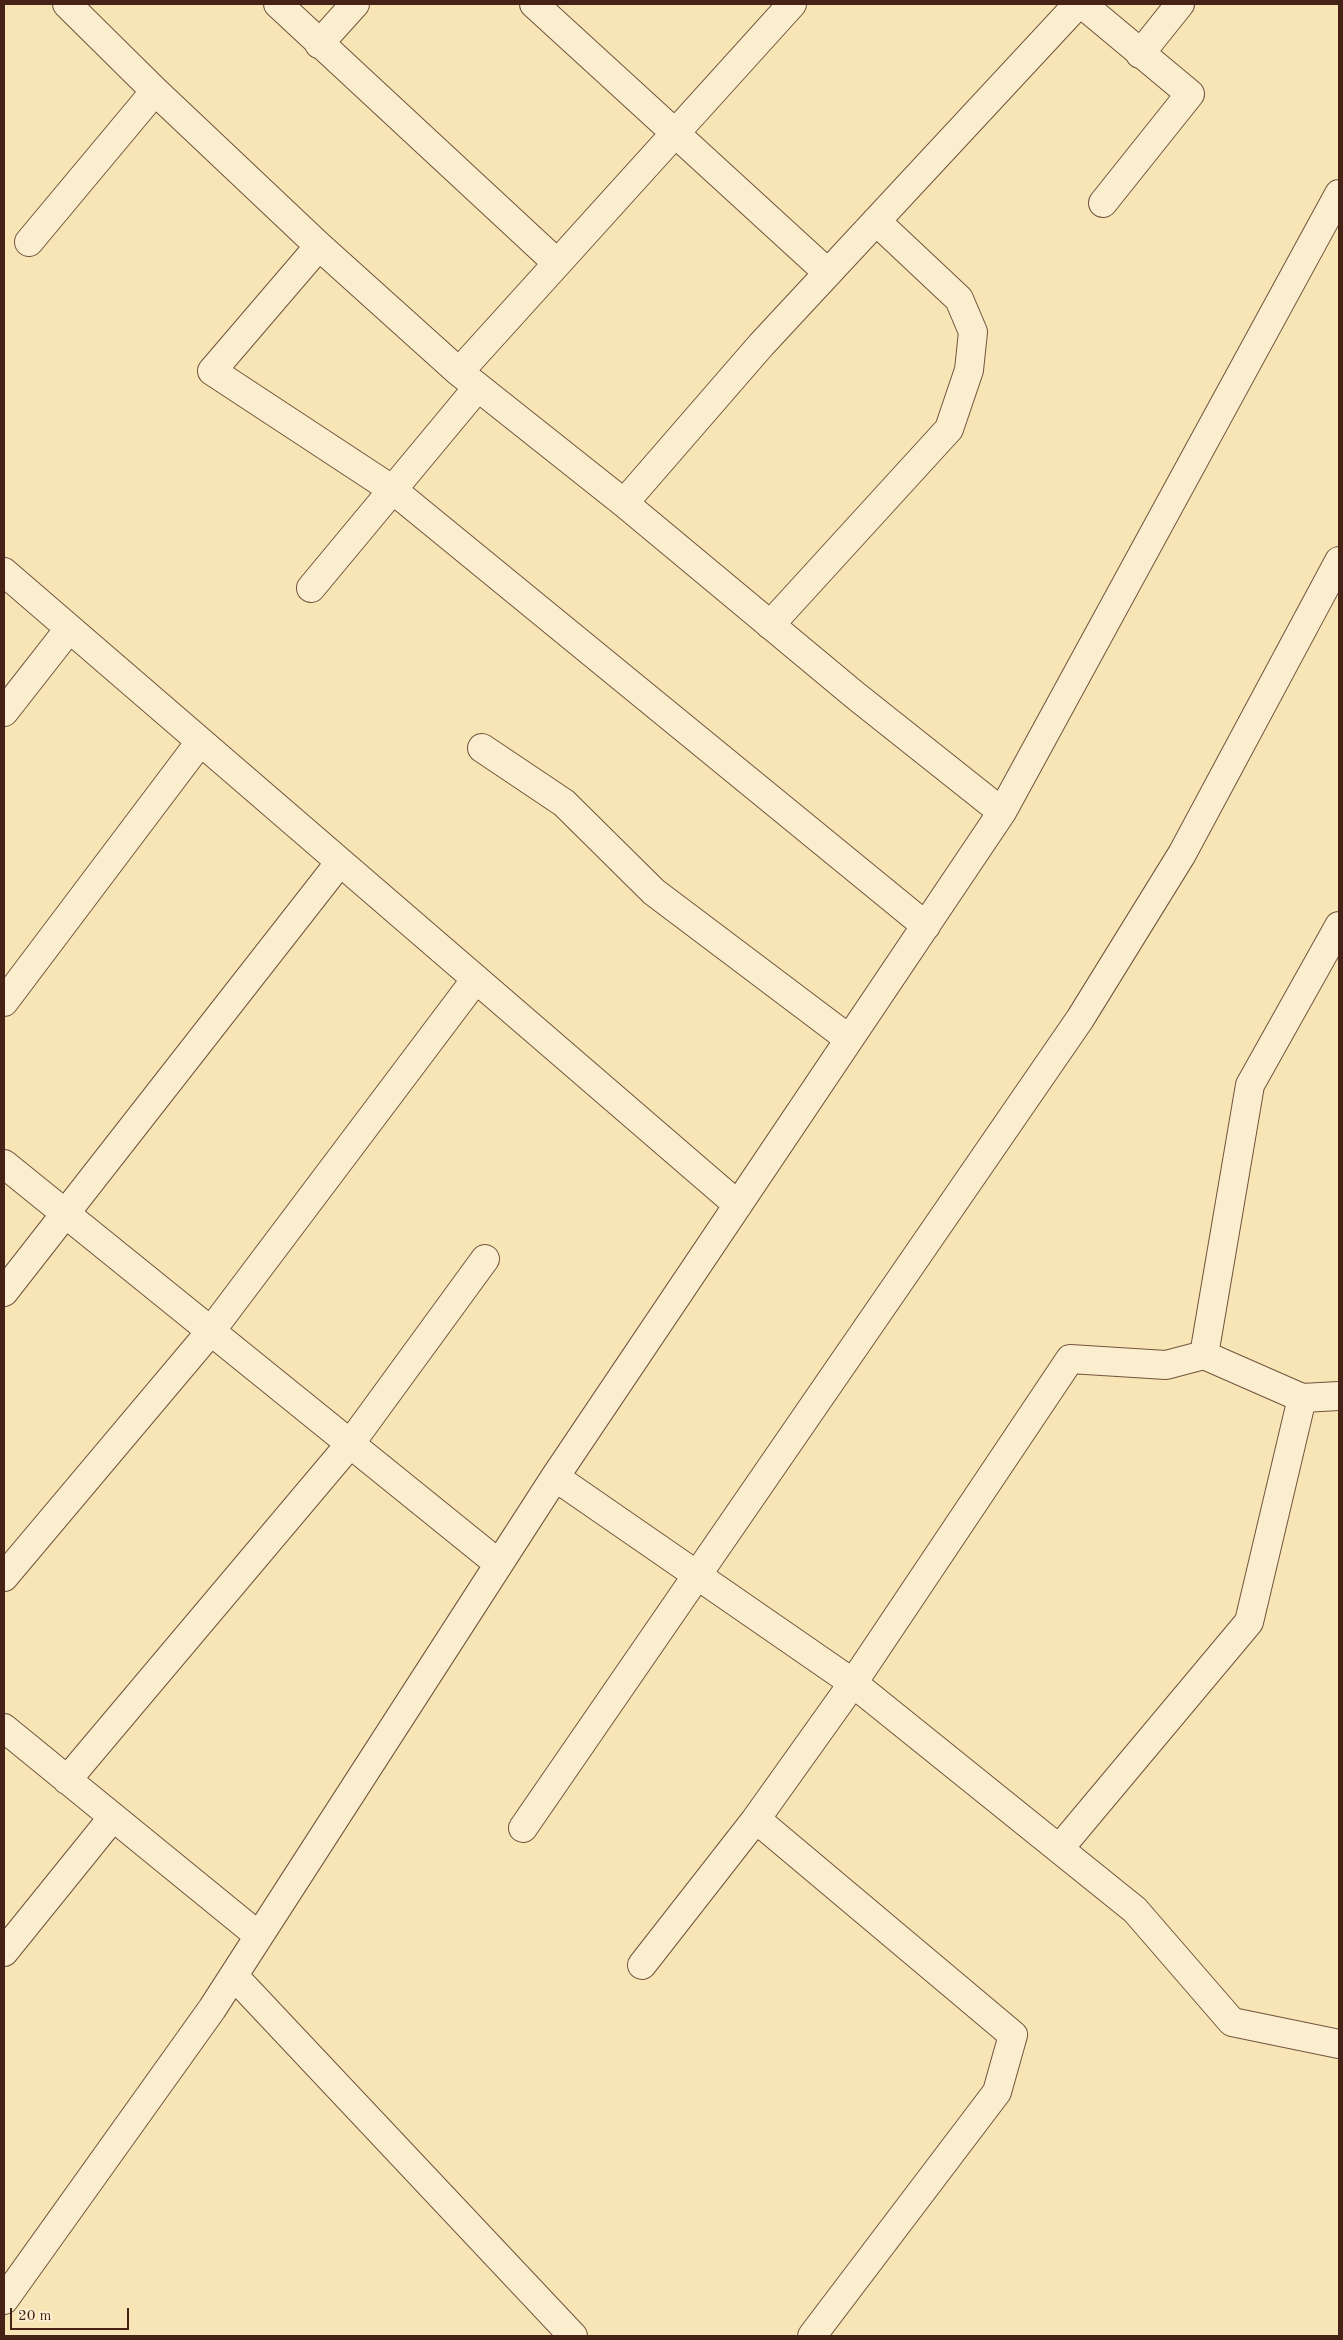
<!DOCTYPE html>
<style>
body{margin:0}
#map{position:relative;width:1343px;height:2340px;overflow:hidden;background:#f7e5b5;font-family:"Old Standard TT",serif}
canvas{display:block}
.frame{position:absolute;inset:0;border:5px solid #452215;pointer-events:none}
.scale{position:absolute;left:10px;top:2308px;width:119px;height:22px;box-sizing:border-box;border:2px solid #452215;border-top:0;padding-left:6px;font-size:15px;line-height:18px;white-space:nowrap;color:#452215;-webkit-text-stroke:4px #faeecf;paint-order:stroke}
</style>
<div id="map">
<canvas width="1343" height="2340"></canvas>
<div class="frame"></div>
<div class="scale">20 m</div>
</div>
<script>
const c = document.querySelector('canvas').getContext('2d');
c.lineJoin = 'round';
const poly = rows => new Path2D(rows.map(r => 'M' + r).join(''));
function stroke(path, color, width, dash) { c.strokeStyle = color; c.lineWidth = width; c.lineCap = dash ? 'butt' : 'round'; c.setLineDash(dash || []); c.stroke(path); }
const minor = poly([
 [67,4,155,91,319,246,459,372,624,503,856,696,1002,812],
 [278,4,557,263],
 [534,4,828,273],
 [1082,4,1190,94,1103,203],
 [319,44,355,4],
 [1140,54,1180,4],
 [29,242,155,91],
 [319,246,212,371,393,490,926,926],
 [459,372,792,4],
 [624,503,761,345,1078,4],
 [4,572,738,1205],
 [311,588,478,387],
 [770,625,949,429,969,370,973,332,959,299,876,221],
 [4,712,69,629],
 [482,748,564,803,654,892,849,1039],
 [4,1002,200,742],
 [4,1164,499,1564],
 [4,1292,340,862],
 [1204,1355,1250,1085,1339,926],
 [555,1477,853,1683,1135,1910,1232,2022,1339,2044],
 [4,1577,211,1331,476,979],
 [4,1728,259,1936],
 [67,1780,350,1444,485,1259],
 [756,1819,1013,2035,997,2092,812,2336],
 [523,1828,1080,1019,1182,854,1339,561],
 [1059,1849,1249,1622,1302,1398],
 [4,1952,113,1817],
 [642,1965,756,1819,853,1683,1070,1359,1166,1365,1204,1355,1302,1398,1339,1396],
 [234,1976,573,2336],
 [4,2300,212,2009,555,1477,1002,812,1339,194]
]);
stroke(minor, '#72533d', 30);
stroke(minor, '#faeecf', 28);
</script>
